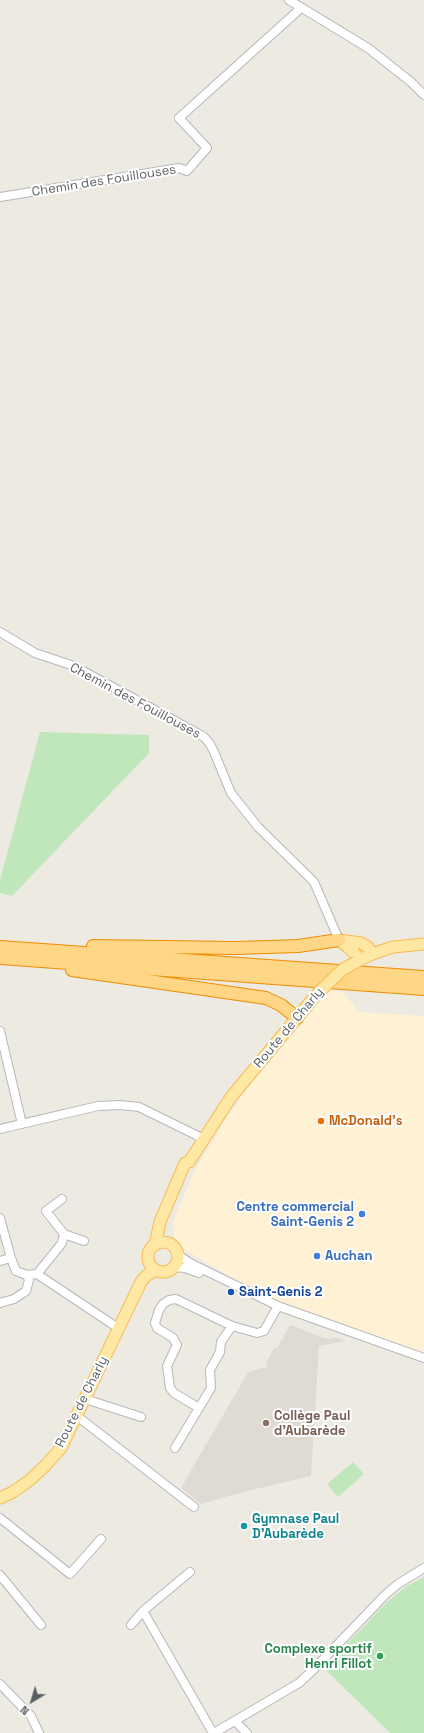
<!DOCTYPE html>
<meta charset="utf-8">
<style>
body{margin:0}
#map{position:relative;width:424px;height:1733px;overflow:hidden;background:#edeae1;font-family:"Space Grotesk",sans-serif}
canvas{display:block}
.north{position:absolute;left:12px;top:1681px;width:40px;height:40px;-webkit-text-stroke:3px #fff;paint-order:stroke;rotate:218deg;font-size:11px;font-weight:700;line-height:16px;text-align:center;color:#5a5f63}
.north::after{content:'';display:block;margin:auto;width:14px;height:18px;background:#5a5f63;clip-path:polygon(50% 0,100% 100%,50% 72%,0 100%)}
</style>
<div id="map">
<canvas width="424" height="1733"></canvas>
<div class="north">N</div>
</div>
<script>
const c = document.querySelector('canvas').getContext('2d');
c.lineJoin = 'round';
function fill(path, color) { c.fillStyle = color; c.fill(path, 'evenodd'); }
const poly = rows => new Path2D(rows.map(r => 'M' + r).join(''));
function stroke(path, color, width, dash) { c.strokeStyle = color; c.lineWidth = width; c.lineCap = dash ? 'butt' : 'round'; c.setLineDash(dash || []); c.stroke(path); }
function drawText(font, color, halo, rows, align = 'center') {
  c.font = font + ' "Space Grotesk",sans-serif'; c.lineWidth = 4; c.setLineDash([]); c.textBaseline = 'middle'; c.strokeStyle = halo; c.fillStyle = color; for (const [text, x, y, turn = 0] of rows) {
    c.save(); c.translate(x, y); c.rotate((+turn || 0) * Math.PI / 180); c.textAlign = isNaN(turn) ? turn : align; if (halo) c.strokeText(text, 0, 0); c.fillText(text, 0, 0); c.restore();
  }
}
const commercial = poly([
 [329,991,343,992,359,1012,424,1016,424,1353,348,1327,324,1321,270,1301,184,1249,176,1240,173,1231,174,1219,195,1170,223,1123,252,1082]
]);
const education = poly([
 [290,1325,324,1338,329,1339,334,1337,346,1341,319,1346,311,1476,243,1492,201,1504,181,1488,248,1372,267,1367,266,1363,274,1348,277,1348]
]);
const green = poly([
 [40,732,149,735,149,753,12,896,0,893,0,880],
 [353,1462,364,1474,338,1497,327,1484],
 [424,1577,424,1733,390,1733,324,1668,386,1603,407,1586]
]);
const minor = poly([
 [289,0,368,48,411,82,424,95],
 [0,197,179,168,187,171,207,148,179,118,301,8],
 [0,632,35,653,74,666,197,733,204,737,210,744,214,752,231,793,258,827,314,882,339,940],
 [0,1031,22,1124],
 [0,1129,98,1106,120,1105,139,1107,198,1136,202,1140],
 [62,1199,46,1211,64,1234,84,1241],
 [0,1218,11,1258,16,1271,27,1275,37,1274,118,1328],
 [178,1253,181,1257,192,1264,278,1306,424,1358],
 [0,1261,11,1258],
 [174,1267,185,1268,199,1273],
 [37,1274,62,1243,64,1234],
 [0,1303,14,1299,26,1291,29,1280,27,1275],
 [232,1326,221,1342,220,1352,210,1370,211,1388,199,1408,174,1393,170,1388,167,1366,177,1345,173,1338,157,1328,155,1323,159,1310,163,1304,169,1300,176,1299,232,1326,257,1333,264,1331,278,1306],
 [85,1399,141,1417],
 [77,1416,194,1507],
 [175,1448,199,1408],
 [0,1518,70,1574,101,1539],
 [190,1572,143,1611,213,1733],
 [0,1575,41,1625],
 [131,1625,143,1611],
 [0,1684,31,1716,39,1733],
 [235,1721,247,1733],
 [214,1733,299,1683,313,1670,386,1594,398,1584,424,1568]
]);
const major = poly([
 [339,940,361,943,368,947,372,954],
 [339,940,348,947,360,959],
 [356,962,372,954,393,947,424,944],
 '148 1257a15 15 0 1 1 30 0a15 15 0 1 1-30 0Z',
 [155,1245,160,1222,185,1163,189,1162,231,1097,316,995],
 [0,1498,13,1492,30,1480,46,1465,61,1448,141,1282,146,1276,156,1270]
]);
const highway = poly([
 [93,946,236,948,298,946,339,940],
 [0,947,424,977],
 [0,958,424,989],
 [72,970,266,998,281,1005,297,1018]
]);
const majorBridge = poly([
 [316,995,342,970,356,962]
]);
const markers = [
 [321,1121,4,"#e8710a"],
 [362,1214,4,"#3f7fe0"],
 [317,1256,4,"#3f7fe0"],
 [231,1292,4,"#1a4fb4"],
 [266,1423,4,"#8d6e63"],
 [244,1526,4,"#0f9aa8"],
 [380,1656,4,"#2e9e5b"]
];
const streetNames = [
 ["Chemin des Fouillouses",104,181,-9],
 ["Chemin des Fouillouses",135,701,28],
 ["Route de Charly",289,1028,-50],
 ["Route de Charly",82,1402,-63]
];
const foodNames = [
 ["McDonald's",329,1121]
];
const shopNames = [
 ["Centre commercial",354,1207],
 ["Saint-Genis 2",354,1222],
 ["Auchan",325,1256,"left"]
];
const transitNames = [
 ["Saint-Genis 2",239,1292]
];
const educationNames = [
 ["Collège Paul",274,1416],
 ["d'Aubarède",274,1431]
];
const cultureNames = [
 ["Gymnase Paul",252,1519],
 ["D'Aubarède",252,1534]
];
const leisureNames = [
 ["Complexe sportif",372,1649],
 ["Henri Fillot",372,1664]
];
fill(commercial, '#fff1d4');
fill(education, '#e0dbd2');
fill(green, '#c0e7bc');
stroke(minor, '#b4b8bc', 10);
stroke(major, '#f8b950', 13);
stroke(highway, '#ee8d00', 14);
stroke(minor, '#fff', 8);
stroke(major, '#ffe8a4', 11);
stroke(highway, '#ffd586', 12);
stroke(majorBridge, '#f8b950', 13, []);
stroke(majorBridge, '#ffe8a4', 11);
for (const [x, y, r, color] of markers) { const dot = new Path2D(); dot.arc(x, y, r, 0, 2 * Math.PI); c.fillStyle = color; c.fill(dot); stroke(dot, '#fff', 1.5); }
drawText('13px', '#5a5f63', '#fff', streetNames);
drawText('bold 13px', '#c56008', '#fff', foodNames, 'left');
drawText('bold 13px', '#366cbe', '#fff', shopNames, 'right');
drawText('bold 13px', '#164399', '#fff', transitNames, 'left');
drawText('bold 13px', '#785e54', '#fff', educationNames, 'left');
drawText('bold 13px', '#0d838f', '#fff', cultureNames, 'left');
drawText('bold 13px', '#27864d', '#fff', leisureNames, 'right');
</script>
